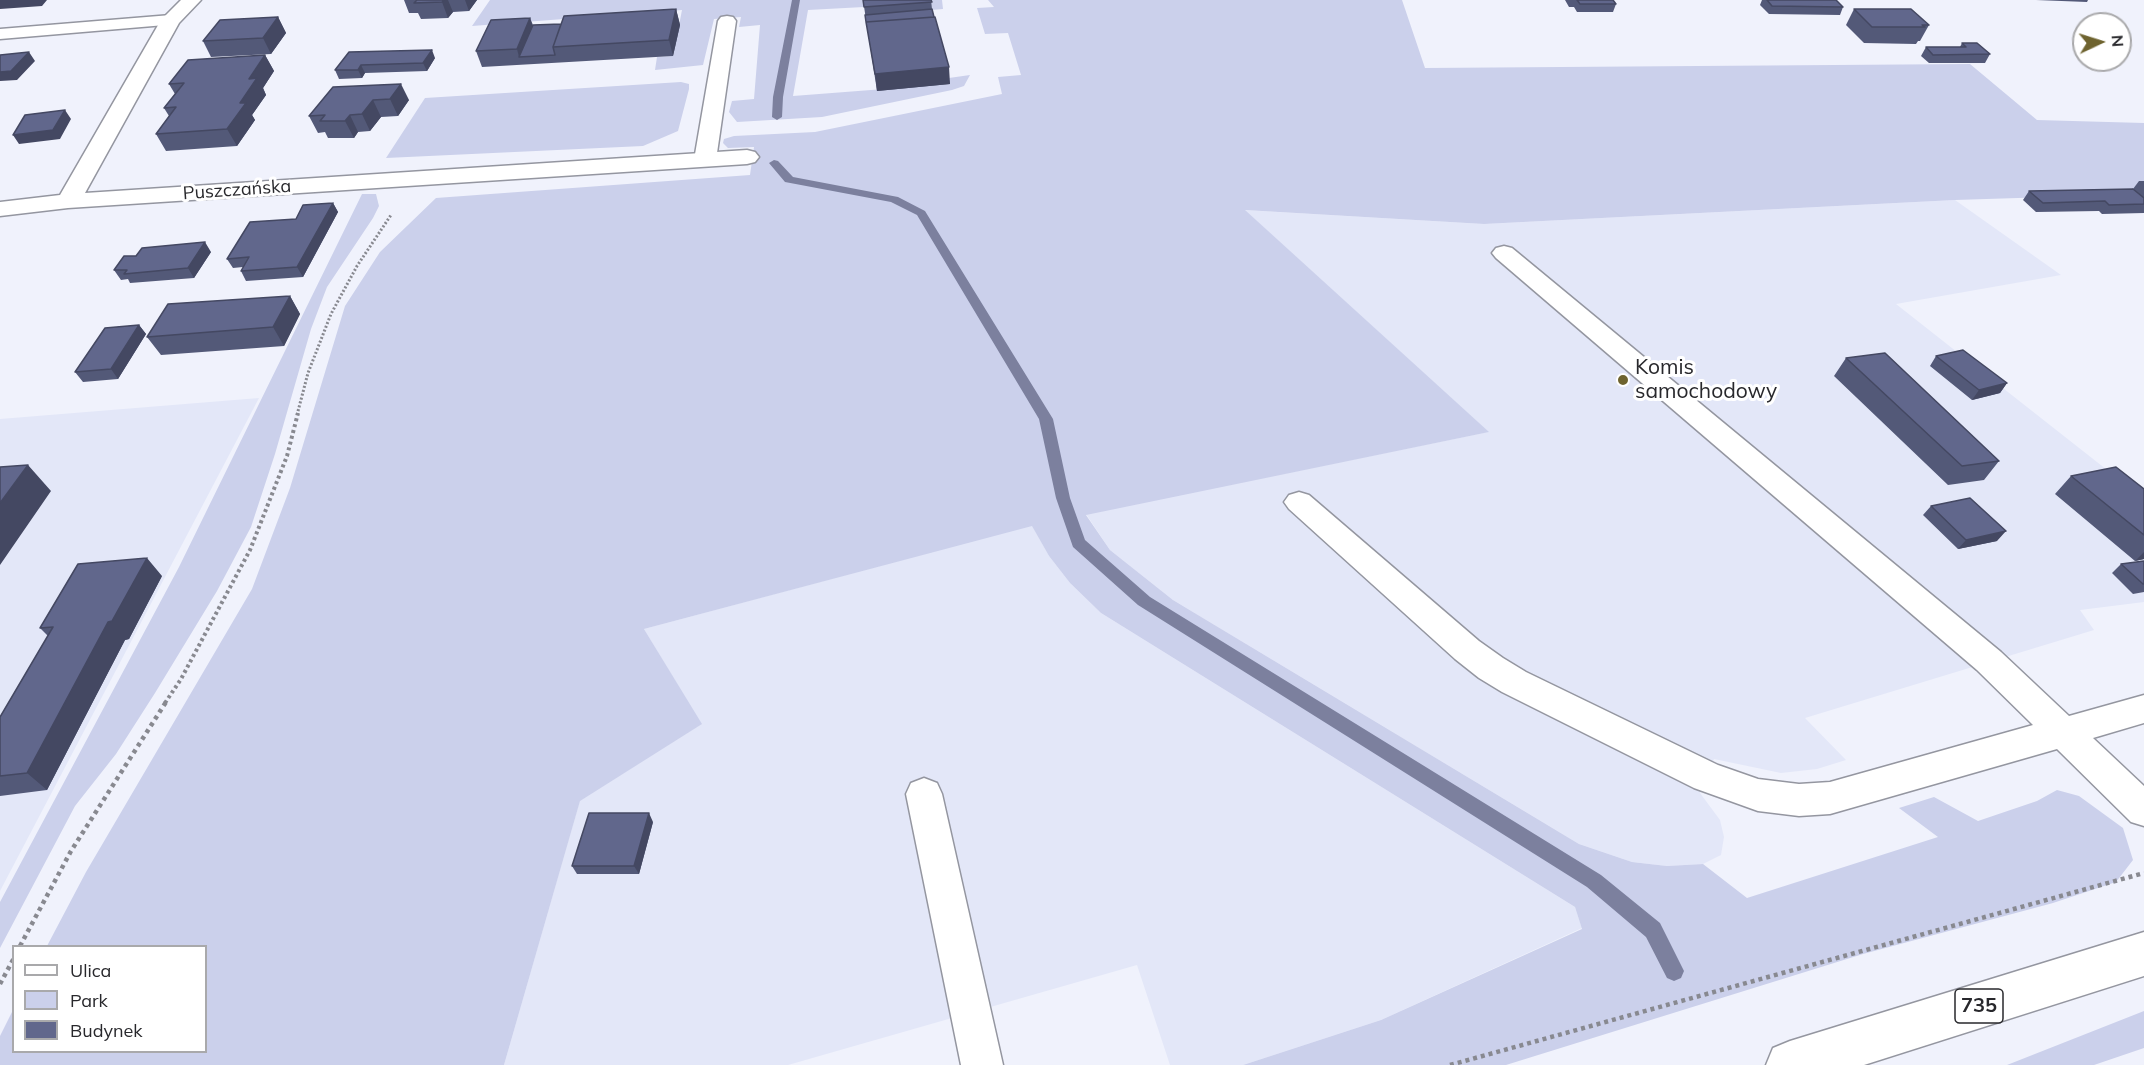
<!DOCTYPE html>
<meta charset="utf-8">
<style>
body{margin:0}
#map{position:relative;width:2144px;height:1065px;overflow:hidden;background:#f0f2fc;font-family:Mulish,sans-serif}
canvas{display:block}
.legend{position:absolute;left:12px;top:945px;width:195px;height:108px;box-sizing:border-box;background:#fff;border:2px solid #a9a9ab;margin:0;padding:8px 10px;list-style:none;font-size:18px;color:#28282c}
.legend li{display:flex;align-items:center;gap:12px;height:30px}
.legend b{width:30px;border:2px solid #a9a9ab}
.north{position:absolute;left:2072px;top:12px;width:60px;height:60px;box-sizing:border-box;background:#fff;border:2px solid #a9a9ab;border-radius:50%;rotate:86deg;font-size:16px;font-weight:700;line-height:24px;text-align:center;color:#28282c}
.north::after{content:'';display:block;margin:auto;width:21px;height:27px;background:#6e632f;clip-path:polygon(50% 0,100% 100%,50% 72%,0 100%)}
</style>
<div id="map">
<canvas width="2144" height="1065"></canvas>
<ul class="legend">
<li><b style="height:8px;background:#fff"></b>Ulica</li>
<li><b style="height:16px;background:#cbd0eb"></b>Park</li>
<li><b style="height:16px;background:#61678c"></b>Budynek</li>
</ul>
<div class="north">N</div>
</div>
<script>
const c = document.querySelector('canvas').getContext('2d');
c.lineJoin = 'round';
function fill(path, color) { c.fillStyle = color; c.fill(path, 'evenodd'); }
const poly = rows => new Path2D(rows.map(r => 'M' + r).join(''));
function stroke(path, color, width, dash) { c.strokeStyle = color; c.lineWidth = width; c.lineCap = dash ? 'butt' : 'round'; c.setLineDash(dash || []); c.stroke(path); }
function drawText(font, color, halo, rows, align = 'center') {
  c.font = font + ' Mulish,sans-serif'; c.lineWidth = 6; c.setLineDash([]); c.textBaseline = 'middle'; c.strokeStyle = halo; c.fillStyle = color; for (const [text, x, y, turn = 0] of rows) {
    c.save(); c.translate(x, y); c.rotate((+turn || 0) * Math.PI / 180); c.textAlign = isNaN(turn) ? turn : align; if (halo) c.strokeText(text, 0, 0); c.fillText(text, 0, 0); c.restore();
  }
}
const built = poly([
 [1955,200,2061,275,1896,304,2144,499,2144,602,2080,610,2094,630,1805,718,1846,760,1817,769,1781,773,1714,759,1700,793,1720,820,1724,837,1721,855,1703,864,1667,866,1632,862,1579,844,1173,600,1110,550,1086,514,1488,432,1244,210,1484,224],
 [259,398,0,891,0,419],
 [1032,525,1049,556,1070,583,1101,613,1575,907,1582,928,1381,1020,1243,1065,1170,1065,1137,965,788,1065,504,1065,580,800,701,724,644,629]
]);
const green = poly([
 [490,0,942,0,943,9,931,10,864,7,808,10,793,96,949,84,949,78,970,75,964,86,952,90,822,117,737,122,729,112,732,101,754,99,760,25,739,27,741,17,714,19,703,65,655,70,657,57,673,56,682,10,472,26],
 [988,0,1402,0,1425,68,1970,64,2037,120,2144,123,2144,194,1955,200,1484,224,1245,210,1489,432,1086,515,1110,550,1173,600,1579,844,1632,862,1667,866,1703,864,1747,898,1938,837,1899,808,1934,797,1978,821,2037,801,2057,790,2079,796,2123,828,2133,860,2116,882,2053,903,1863,954,1506,1065,1243,1065,1381,1020,1582,929,1575,907,1101,613,1070,583,1049,556,1032,526,644,629,702,724,580,801,504,1065,0,1065,0,1036,13,1010,14,1052,206,1052,206,946,47,946,86,872,252,589,290,488,345,306,380,252,436,198,750,175,754,147,728,148,723,143,724,139,734,136,815,132,1002,94,998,77,1021,75,1008,33,985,34,977,8,994,7],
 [681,82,689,84,689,89,678,131,643,146,386,158,425,98],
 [362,194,376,194,379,206,373,218,327,287,311,329,275,454,251,527,217,591,155,693,116,754,75,806,0,948,0,902,179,567],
 [2144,1011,2144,1048,2094,1065,2007,1065]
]);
const stream = poly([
 [792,0,800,0,783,97,782,117,777,120,772,117,773,97,792,0],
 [774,160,778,161,793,177,898,197,925,211,1053,419,1070,498,1085,540,1150,597,1601,875,1660,923,1684,971,1681,978,1674,981,1667,978,1646,937,1587,887,1138,605,1073,547,1056,498,1039,419,917,215,891,202,785,182,769,163,774,160]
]);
const pathFar2 = poly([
 [297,415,308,373,331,314,357,266,391,215]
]);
const pathFar1 = poly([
 [165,703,181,679,250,550,287,456,298,413]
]);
const path = poly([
 [20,946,71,851,166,702],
 [0,984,14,958],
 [1450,1065,2144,873]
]);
const service = poly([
 [171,15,177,16,180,20,177,24,0,39,0,29,171,15],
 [727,16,733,17,736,21,716,160,712,164,705,166,698,164,694,160,718,21,721,17,727,16],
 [1504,246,1512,248,2001,652,2069,716,2144,695,2144,723,2093,738,2144,786,2144,826,2131,822,2057,749,1830,814,1799,816,1758,811,1694,788,1502,692,1479,678,1455,659,1289,509,1284,502,1289,495,1299,492,1309,495,1479,641,1503,658,1526,672,1718,765,1758,779,1799,784,1830,782,2033,725,1977,670,1496,258,1492,253,1496,248,1504,246],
 [924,778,937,783,942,794,1003,1065,961,1065,906,794,911,783,924,778]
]);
const minor = poly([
 [181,0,201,0,179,23,85,193,747,150,755,152,759,157,755,162,747,164,68,208,0,216,0,202,60,195,161,20,181,0]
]);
const primary = poly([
 [2144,932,2144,976,1864,1065,1766,1065,1773,1048,1790,1041,2144,932]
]);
const wall = poly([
 [404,0,477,0,469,11,453,12,448,18,421,19,418,13,409,13],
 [863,0,931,0,932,9,950,84,877,91],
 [1565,0,1613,0,1616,4,1613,12,1577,12,1574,7,1569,7],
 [1762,0,1836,0,1843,7,1840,15,1769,14,1760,5],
 [2036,0,2088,0,2087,2],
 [676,9,680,25,673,56,482,67,476,51,530,18,533,25,561,24],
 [1854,9,1929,25,1920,41,1918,41,1916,44,1864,43,1846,25],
 [278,17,286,33,271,54,211,57,203,41],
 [1962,43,1990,54,1985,63,1929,63,1921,56,1926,47,1960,47],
 [349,52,435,58,427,71,365,73,362,78,339,79,335,70],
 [265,55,274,71,263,88,266,95,252,115,255,120,237,146,166,151,156,134,169,116,164,108,175,94,169,84],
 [333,87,409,100,398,116,381,117,370,131,358,132,354,138,328,138,325,132,318,133,309,116],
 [2139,181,2144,181,2144,213,2102,214,2099,211,2036,212,2023,200,2029,191,2133,189],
 [333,203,338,212,303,277,246,281,241,271,243,267,233,268,227,259,296,219],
 [211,252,194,278,130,283,128,279,121,280,114,270],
 [290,296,300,314,284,346,161,355,147,337],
 [139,325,146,334,118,379,83,382,75,372],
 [1936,356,2007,383,2000,393,1972,400,1930,366],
 [1846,358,1999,461,1984,480,1948,485,1834,376],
 [2071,476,2144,489,2144,559,2135,561,2055,494],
 [1931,506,1997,541,1958,549,1923,515],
 [2144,561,2144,592,2133,594,2112,573,2121,564],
 [162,576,129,639,125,640,47,790,0,796,0,717,48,636,40,628],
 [653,822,639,874,577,874,572,866]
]);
const shadedWall = poly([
 [0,0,47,0,42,6,0,9],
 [444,0,448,0,453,12,448,18,442,2],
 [465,0,477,0,469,11],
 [676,9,680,25,673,56,669,40],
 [278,17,286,33,271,54,263,38],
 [530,18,535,34,519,57,517,49],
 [432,50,435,58,427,71,423,63],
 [29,52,35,61,17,80,0,81,0,72],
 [265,55,274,71,263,88,266,95,252,115,255,120,237,146,227,129,240,103,249,79],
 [361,65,365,73,362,78,358,70],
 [949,67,950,84,877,91,875,74],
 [401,84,409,100,398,116,390,99],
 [373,100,381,117,370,131,362,114],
 [65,110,71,119,60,139,19,144,13,135],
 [350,115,358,132,354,138,345,121],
 [333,203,338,212,303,277,297,267],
 [205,242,211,252,194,278,188,268],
 [290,296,300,314,284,346,273,327],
 [139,325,146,334,118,379,111,369],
 [2007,383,2000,393,1972,400,1979,390],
 [28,465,51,491,0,565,0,503],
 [2006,531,1997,541,1958,549,1966,540],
 [2144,552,2144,559,2135,561],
 [147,558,162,576,129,639,125,640,47,790,27,773,108,622],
 [649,813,653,822,639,874,634,866]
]);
const building = poly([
 [417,0,444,0,442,2,414,3,417,0],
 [863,0,931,0,932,2,864,7,863,0],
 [1577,0,1613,0,1616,4,1580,4,1577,0],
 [1767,0,1836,0,1843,7,1772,6,1767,0],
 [676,9,669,40,553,47,564,16,676,9],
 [932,9,934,17,866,22,865,15,932,9],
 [1854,9,1911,9,1929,25,1922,25,1925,27,1872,27,1854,9],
 [278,17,263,38,203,41,220,20,278,17],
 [935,17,949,67,875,74,866,22,935,17],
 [530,18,517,49,476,51,491,20,530,18],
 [561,24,553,47,555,55,519,57,533,25,561,24],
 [1962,43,1977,43,1990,54,1933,55,1926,47,1966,47,1962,43],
 [432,50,423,63,361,65,358,70,335,70,349,52,432,50],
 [29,52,11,71,0,72,0,55,29,52],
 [265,55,249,79,257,78,240,103,246,103,227,129,156,134,176,107,164,108,184,83,169,84,188,60,265,55],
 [401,84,390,99,373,100,362,114,350,115,345,121,320,121,325,115,309,116,333,87,401,84],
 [65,110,53,130,13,135,25,115,65,110],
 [2133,189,2144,198,2144,204,2109,205,2105,201,2043,203,2029,191,2133,189],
 [333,203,297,267,241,271,249,257,227,259,250,222,296,219,303,205,333,203],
 [205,242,188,268,124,274,127,270,114,270,124,256,136,256,142,248,205,242],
 [290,296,273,327,147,337,168,304,290,296],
 [139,325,111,369,75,372,105,328,139,325],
 [1963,350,2007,383,1979,390,1936,356,1963,350],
 [1885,353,1999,461,1962,466,1846,358,1885,353],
 [28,465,0,503,0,467,28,465],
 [2116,467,2144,489,2144,535,2071,476,2116,467],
 [1970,498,2006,531,1966,540,1931,506,1970,498],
 [147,558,112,621,108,622,27,773,0,776,0,717,53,627,40,628,78,564,147,558],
 [2144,561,2144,584,2143,584,2121,564,2144,561],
 [589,813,649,813,634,866,572,866,589,813]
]);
const markers = [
 [1623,380,6,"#6e632f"]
];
const farStreetnames = [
 ["Puszczańska",237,190,-4]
];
const shields = [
 [1979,1006,48]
];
const shieldNames = [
 ["735",1979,1006]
];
const poiNames = [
 ["Komis",1635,368],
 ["samochodowy",1635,392]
];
fill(built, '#e3e7f8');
fill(green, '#cbd0eb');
fill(stream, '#7c809e');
stroke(service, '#9496a0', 3);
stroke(minor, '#9496a0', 3);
stroke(primary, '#9496a0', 3);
stroke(pathFar2, '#888990', 3, [2, 2]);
stroke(pathFar1, '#888990', 4, [3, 3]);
stroke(path, '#888990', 4.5, [4, 4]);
fill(service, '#fff');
fill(minor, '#fff');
fill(primary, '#fff');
fill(wall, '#535978');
fill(shadedWall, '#444862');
fill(building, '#61678c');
stroke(building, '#444862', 1.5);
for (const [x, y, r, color] of markers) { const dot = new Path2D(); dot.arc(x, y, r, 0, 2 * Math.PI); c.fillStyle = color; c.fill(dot); stroke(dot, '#fff', 2); }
drawText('18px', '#28282c', '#fff', farStreetnames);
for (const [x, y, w] of shields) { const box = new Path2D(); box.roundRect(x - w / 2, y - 17, w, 34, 4.5); c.fillStyle = '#fff'; c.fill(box); stroke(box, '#28282c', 1.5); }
drawText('bold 20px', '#28282c', null, shieldNames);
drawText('21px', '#28282c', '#fff', poiNames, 'left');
</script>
